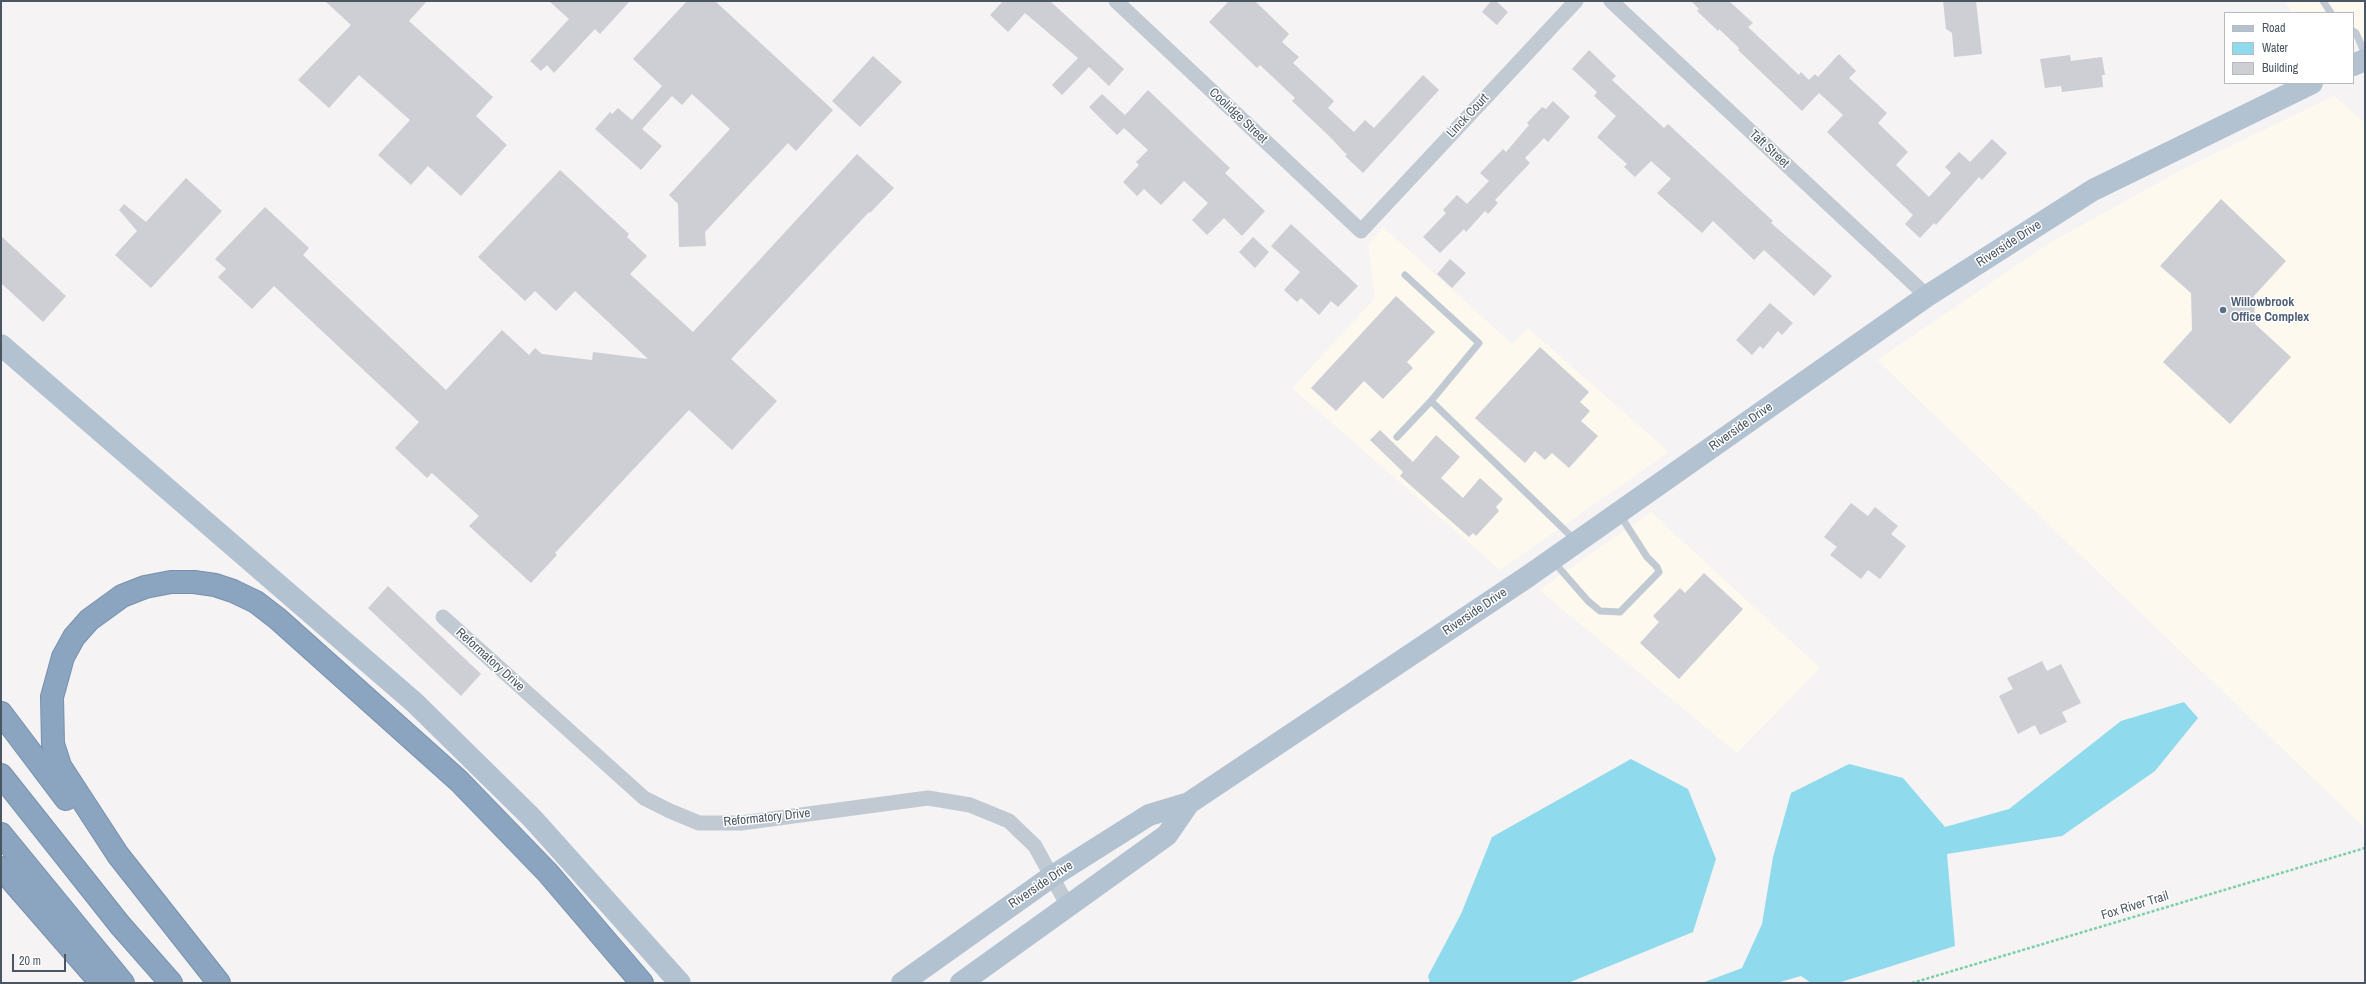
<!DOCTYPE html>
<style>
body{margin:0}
#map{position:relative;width:2366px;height:984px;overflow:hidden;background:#f5f3f3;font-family:"Archivo Narrow",sans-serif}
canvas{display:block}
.frame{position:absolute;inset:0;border:2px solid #4a5661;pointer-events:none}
.legend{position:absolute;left:2224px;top:12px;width:130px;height:72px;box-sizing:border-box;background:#fff;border:1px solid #b7bbc0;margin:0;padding:5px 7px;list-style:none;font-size:12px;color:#4a5661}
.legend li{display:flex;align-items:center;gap:8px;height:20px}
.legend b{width:20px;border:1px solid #b7bbc0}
.scale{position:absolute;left:12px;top:954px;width:54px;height:18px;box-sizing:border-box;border:2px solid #4a5661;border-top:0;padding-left:5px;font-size:12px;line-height:14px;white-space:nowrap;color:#4a5661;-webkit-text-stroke:3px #fff;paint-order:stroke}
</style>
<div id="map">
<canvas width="2366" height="984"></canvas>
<div class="frame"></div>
<ul class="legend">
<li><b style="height:5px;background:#b3c2d1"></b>Road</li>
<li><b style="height:11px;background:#90daee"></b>Water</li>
<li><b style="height:11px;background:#cdcfd5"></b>Building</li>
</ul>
<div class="scale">20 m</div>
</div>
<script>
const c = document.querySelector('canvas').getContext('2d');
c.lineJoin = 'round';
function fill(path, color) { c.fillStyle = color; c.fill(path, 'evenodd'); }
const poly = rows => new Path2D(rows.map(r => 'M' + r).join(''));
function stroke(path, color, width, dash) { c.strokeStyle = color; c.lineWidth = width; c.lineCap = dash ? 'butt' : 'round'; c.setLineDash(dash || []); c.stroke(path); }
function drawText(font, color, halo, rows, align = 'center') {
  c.font = font + ' "Archivo Narrow",sans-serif'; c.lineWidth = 3; c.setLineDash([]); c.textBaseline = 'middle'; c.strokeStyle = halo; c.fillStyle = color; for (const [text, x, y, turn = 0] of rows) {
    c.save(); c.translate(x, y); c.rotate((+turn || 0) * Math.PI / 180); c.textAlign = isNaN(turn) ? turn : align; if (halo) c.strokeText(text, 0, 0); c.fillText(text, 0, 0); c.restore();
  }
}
const commercial = poly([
 [2285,1,2365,1,2365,37,2353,42,2353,13,2292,13],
 [2334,96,2365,123,2365,828,1877,360,2051,242,2189,166],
 [1383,227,1512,344,1528,328,1669,452,1500,570,1292,388,1375,298,1368,245],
 [1651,512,1820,668,1737,753,1539,590]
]);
const water = poly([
 [2184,702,2198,718,2155,771,2062,836,1947,854,1955,946,1838,983,1811,983,1801,976,1777,983,1702,983,1742,968,1762,924,1773,857,1791,793,1849,764,1903,778,1945,827,2009,809,2121,721],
 [1631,759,1688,789,1716,859,1693,932,1568,983,1430,983,1428,976,1461,914,1492,837]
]);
const building = poly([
 [325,1,427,1,409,21,493,97,476,116,507,145,461,196,428,166,411,185,378,155,410,120,359,75,329,108,298,80,351,25],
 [549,1,630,1,600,34,595,29,554,73,547,65,541,71,530,61,569,19],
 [687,1,715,1,833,110,796,151,788,143,705,232,706,246,679,247,678,204,669,195,730,129,692,94,682,105,672,96,642,129,662,146,641,170,595,129,610,112,612,114,618,108,632,120,662,86,633,59],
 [1003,1,1050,1,1124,69,1109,86,1089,67,1062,95,1052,85,1078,58,1025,13,1008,32,990,15],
 [1229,1,1255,1,1289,34,1282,42,1299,57,1293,63,1334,101,1328,108,1354,132,1365,120,1374,128,1423,75,1439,90,1363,173,1345,156,1347,155,1329,136,1292,101,1295,98,1260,65,1257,68,1209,22],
 [1491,1,1496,1,1508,12,1497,25,1482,12],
 [1691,1,1729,1,1753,23,1748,27,1799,75,1801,72,1809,80,1815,74,1818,77,1839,54,1856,71,1849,78,1887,113,1878,123,1908,152,1896,165,1929,197,1951,173,1945,167,1959,152,1970,162,1992,139,2007,153,1982,180,1979,177,1936,225,1934,223,1920,238,1905,224,1913,215,1827,132,1843,115,1819,93,1802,111,1738,50,1739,48,1719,29,1718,31,1697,11,1699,9],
 [1943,1,1976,1,1982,54,1954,57,1952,33,1946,29],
 [1589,50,1616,76,1612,80,1664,128,1668,124,1773,221,1771,223,1832,276,1814,296,1764,250,1754,260,1713,221,1702,233,1657,193,1671,179,1651,161,1635,177,1624,167,1627,164,1597,137,1616,116,1594,96,1597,92,1572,69],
 [2070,55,2071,61,2102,57,2105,75,2102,75,2103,87,2062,92,2061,86,2045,88,2040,59],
 [873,56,902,82,860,127,832,101],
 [1148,90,1230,168,1225,173,1265,211,1242,236,1224,218,1207,235,1192,220,1208,203,1184,181,1161,205,1144,189,1137,196,1123,182,1139,165,1136,162,1148,150,1124,128,1117,135,1089,107,1102,94,1125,115],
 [1553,101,1570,117,1548,142,1544,138,1525,158,1530,163,1495,200,1498,203,1488,214,1485,211,1466,232,1464,229,1440,253,1423,237,1446,213,1443,210,1457,195,1467,204,1489,181,1480,173,1503,149,1506,152,1529,125,1527,123,1542,107,1546,109],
 [857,154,894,188,870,213,869,212,731,359,777,401,732,450,689,410,555,553,557,555,531,583,469,526,479,516,432,473,427,478,395,448,419,422,274,286,252,309,218,277,226,269,215,259,265,207,309,248,303,255,446,390,502,330,529,355,535,348,542,354,592,360,593,352,648,359,575,291,556,311,535,291,525,301,478,257,560,170,629,234,627,237,647,256,630,274,693,332],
 [186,178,222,211,151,288,115,255,137,231,119,210,124,204,146,222],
 [2221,199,2286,261,2254,296,2255,324,2291,357,2230,424,2163,362,2192,330,2191,293,2160,266],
 [1291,224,1358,286,1338,307,1331,301,1319,315,1301,298,1297,302,1284,290,1300,272,1271,246],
 [1,236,66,296,43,322,1,283],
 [1253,237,1269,252,1255,268,1239,252],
 [1450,259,1466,273,1452,288,1437,274],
 [1396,296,1435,332,1407,362,1413,368,1383,399,1364,381,1336,411,1311,388],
 [1770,303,1793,323,1782,335,1778,331,1763,349,1760,346,1752,355,1736,340],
 [1540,347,1589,392,1580,402,1590,411,1581,421,1598,436,1569,468,1552,453,1545,460,1535,451,1525,463,1475,418],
 [1380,430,1413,462,1436,435,1460,457,1441,478,1463,498,1480,478,1503,499,1496,507,1499,511,1476,536,1473,533,1469,537,1400,476,1403,472,1370,440],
 [1851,503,1868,516,1875,507,1898,526,1891,534,1906,546,1880,579,1868,570,1861,579,1830,555,1837,547,1824,537],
 [1704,573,1743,609,1679,679,1640,643,1659,622,1653,616,1680,588,1685,593],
 [388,586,481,674,461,696,368,608],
 [2042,661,2047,671,2061,664,2081,703,2062,712,2067,722,2040,735,2035,725,2018,734,1999,696,2013,689,2007,678]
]);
const path = poly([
 [1912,983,2365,848]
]);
const service = poly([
 [2323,1,2331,13],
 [2353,31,2356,33,2365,54],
 [1431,401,1575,540],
 [1397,437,1431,401,1479,343,1405,275],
 [1553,561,1588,601,1600,611,1620,612,1659,572,1657,567,1647,557,1620,515]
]);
const minor = poly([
 [1116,1,1361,231,1576,1],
 [1611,1,1927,296],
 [443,617,644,798,670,811,699,823,741,823,928,798,970,805,1009,821,1035,846,1068,906]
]);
const primary = poly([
 [2353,65,2365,60],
 [1,345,415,703,532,818,680,983],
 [902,983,1051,877,1149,815,1189,803,1527,577,1927,296,2093,190,2312,83],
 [961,983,1167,835,1189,803]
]);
const motorway = poly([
 [1,713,66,799],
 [1,775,120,925,171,983],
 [1,834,123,983],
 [1,868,101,983],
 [219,983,118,855,60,766,53,744,52,697,63,657,74,637,89,620,122,596,145,587,171,582,194,582,215,585,233,591,256,602,278,619,459,781,548,873,642,983]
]);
const markers = [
 [2223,310,4,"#5c6f8a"]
];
const streetNames = [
 ["Coolidge Street",1238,116,43],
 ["Linck Court",1468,116,-47],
 ["Taft Street",1769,149,43],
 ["Riverside Drive",2009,244,-33],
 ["Riverside Drive",1741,427,-35],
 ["Riverside Drive",1475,612,-34],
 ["Reformatory Drive",490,660,42],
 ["Reformatory Drive",767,818,-6],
 ["Riverside Drive",1041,885,-34],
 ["Fox River Trail",2135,906,-17]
];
const serviceNames = [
 ["Willowbrook",2231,303],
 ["Office Complex",2231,318]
];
fill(commercial, '#fdf9ef');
fill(water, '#90daee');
fill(building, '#cdcfd5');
stroke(motorway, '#7690ad', 24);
stroke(path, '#7ad0a6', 2.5, [3, 2]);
stroke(service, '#c1cad2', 7);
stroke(minor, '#c1cad2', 15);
stroke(primary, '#b3c2d1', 22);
stroke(motorway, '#8ba5c1', 22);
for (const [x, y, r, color] of markers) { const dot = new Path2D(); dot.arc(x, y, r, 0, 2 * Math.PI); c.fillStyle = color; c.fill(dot); stroke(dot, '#fff', 1.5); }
drawText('13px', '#4a5661', '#fff', streetNames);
drawText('bold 13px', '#4e5e75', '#fff', serviceNames, 'left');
</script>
